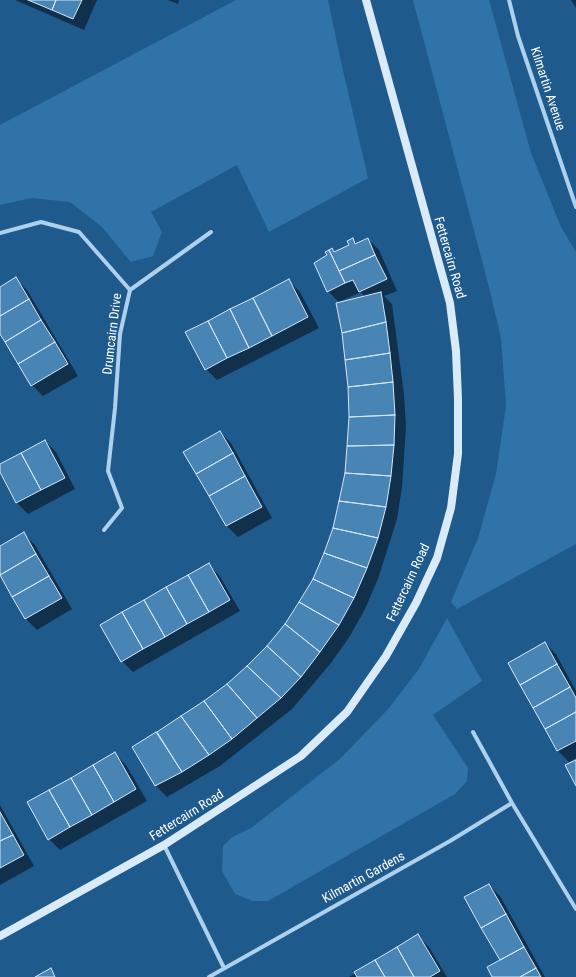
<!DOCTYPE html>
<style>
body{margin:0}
canvas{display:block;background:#1f5a8d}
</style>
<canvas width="576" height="977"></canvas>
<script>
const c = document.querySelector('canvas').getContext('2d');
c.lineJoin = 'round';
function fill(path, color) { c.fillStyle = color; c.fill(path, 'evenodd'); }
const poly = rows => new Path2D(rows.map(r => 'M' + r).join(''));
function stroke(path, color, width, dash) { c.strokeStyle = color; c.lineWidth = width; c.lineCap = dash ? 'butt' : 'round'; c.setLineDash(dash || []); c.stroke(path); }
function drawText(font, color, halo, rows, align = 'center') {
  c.font = font + ' "Roboto Condensed",sans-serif'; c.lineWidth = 3; c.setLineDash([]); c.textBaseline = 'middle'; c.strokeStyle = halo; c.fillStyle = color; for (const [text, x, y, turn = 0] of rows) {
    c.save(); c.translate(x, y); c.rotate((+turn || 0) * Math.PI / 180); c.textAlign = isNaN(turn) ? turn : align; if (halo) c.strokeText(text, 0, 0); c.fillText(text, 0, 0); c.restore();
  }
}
const green = poly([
 [236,0,328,0,341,62,368,178,269,232,237,165,151,212,162,232,153,256,131,262,102,227,70,202,32,198,0,205,0,125],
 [413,0,489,0,531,153,561,227,576,252,576,544,457,609,451,602,478,538,496,474,506,406,501,338,490,291],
 [447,618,482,681,433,715,468,768,467,781,455,794,268,901,253,901,235,894,222,871,223,846,232,837,251,828,340,759,389,708,419,669]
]);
const shadow = poly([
 [15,0,97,0,84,30],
 [168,0,179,0,178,4],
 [571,0,576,0,576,8],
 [352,239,357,244,368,239,379,250,397,291,384,296,392,304,404,394,406,427,402,487,397,519,378,579,365,609,350,636,331,663,292,709,220,766,167,797,156,786,134,748,156,733,161,738,248,667,268,647,285,624,313,579,333,528,346,473,348,446,349,387,365,297,361,292,339,302,328,291,328,256,332,249,335,253,350,245],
 [16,279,27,290,78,376,43,396,32,385,0,332,0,288],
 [289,281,300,292,319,328,217,380,206,369],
 [220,432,231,443,272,518,238,537,227,526,185,453],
 [45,441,56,452,75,489,28,514,17,503,0,470,0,465],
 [24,534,35,545,72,609,37,630,26,619,0,574,0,547],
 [208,564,219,575,240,611,133,672,122,661],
 [545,643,556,654,576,691,576,758,569,762,558,751],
 [115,754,126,765,147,801,60,850,49,839],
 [0,805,34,866,0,885],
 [489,885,500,896,545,977,494,977,502,960],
 [418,936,429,947,447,977,349,977]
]);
const building = poly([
 [28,0,56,0,52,10,28,0],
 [56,0,82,0,73,19,52,10,56,0],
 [353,238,355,244,368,238,375,255,339,271,329,250,332,248,334,252,349,245,347,241,353,238],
 [329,250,345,283,327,292,314,263,327,255,325,252,329,250],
 [375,255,387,279,359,292,353,280,345,283,339,271,375,255],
 [16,277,29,299,0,316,0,287,16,277],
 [289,279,308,317,272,336,253,298,289,279],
 [381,292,386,322,342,333,336,303,381,292],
 [253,298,272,336,249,348,230,309,253,298],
 [29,299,41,320,5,342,0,334,0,316,29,299],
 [230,309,249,348,227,358,208,321,230,309],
 [41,320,55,342,18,364,5,342,41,320],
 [208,321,227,358,205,370,185,332,208,321],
 [386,322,390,353,345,360,342,333,386,322],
 [55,342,68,364,31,386,18,364,55,342],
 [390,353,393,382,348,387,345,360,390,353],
 [393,382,395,415,349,417,348,387,393,382],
 [395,415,394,445,347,446,349,417,395,415],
 [220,431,233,453,196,474,183,452,220,431],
 [45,440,65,478,41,490,21,453,45,440],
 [394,445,391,476,345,473,347,446,394,445],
 [21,453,41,490,16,503,0,472,0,464,21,453],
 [233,453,245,476,209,496,196,474,233,453],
 [345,473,391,476,386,507,339,501,345,473],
 [245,476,262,507,226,526,209,496,245,476],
 [339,501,386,507,378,538,333,528,339,501],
 [333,528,378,538,367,568,324,553,333,528],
 [24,532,36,554,0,575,0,546,24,532],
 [324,553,367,568,354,598,313,579,324,553],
 [36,554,49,576,12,597,0,575,36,554],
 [209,563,230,600,209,612,188,575,209,563],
 [188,575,209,612,187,624,166,587,188,575],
 [49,576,62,598,25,619,12,597,49,576],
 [313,579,354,598,339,625,299,602,313,579],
 [166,587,187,624,165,637,144,600,166,587],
 [144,600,165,637,143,649,122,612,144,600],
 [299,602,339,625,320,652,285,624,299,602],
 [122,612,143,649,121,662,100,625,122,612],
 [285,624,320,652,301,677,267,646,285,624],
 [545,642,557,664,520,685,508,663,545,642],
 [267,646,301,677,281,698,247,666,267,646],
 [557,664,570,687,533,708,520,685,557,664],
 [247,666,281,698,257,718,227,684,247,666],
 [227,684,257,718,232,739,204,701,227,684],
 [570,687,576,698,576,712,545,729,533,708,570,687],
 [204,701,232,739,209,755,181,716,204,701],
 [576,712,576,741,557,751,545,729,576,712],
 [181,716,209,755,182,772,157,732,181,716],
 [156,732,182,772,155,786,132,747,156,732],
 [115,752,136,789,114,802,93,765,115,752],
 [576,760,576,786,565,765,576,760],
 [93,765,114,802,92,815,71,778,93,765],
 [71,778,92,815,70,827,49,790,71,778],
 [49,790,70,827,48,840,27,802,49,790],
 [0,812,13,835,0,841,0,812],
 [13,835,24,855,0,868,0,841,13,835],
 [489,884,506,914,481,928,464,897,489,884],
 [506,914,524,947,500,960,481,928,506,914],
 [418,934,440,971,430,977,414,977,397,947,418,934],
 [397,947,414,977,385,977,375,960,397,947],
 [524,947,536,968,520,977,492,977,487,967,524,947],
 [375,960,385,977,357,977,354,972,375,960],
 [51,968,55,977,35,977,51,968],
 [536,968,541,977,520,977,536,968]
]);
const street = poly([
 [509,0,518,36,576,207],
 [0,233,41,222,79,232,130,290,120,334,115,408,108,471,122,508,104,530],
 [130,290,211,232],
 [473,732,512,803,576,909],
 [164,845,224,968],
 [209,977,450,841,512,803]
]);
const secondary = poly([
 [0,936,164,845,301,756,347,712,386,656,416,603,437,558,451,508,458,454,458,399,456,351,450,303,366,0]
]);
const streetNames = [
 ["Kilmartin Avenue",547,89,72],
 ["Fettercairn Road",449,258,74],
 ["Drumcairn Drive",113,334,-83],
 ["Fettercairn Road",409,583,-65],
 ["Fettercairn Road",187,816,-32],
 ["Kilmartin Gardens",364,878,-29]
];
fill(green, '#3073a8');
fill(shadow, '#0007');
fill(building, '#4884b4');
stroke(building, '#d2e8f9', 1);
stroke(street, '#add0ec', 4);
stroke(secondary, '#d9eaf9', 8);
drawText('13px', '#fff', '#1f5a8d', streetNames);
</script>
